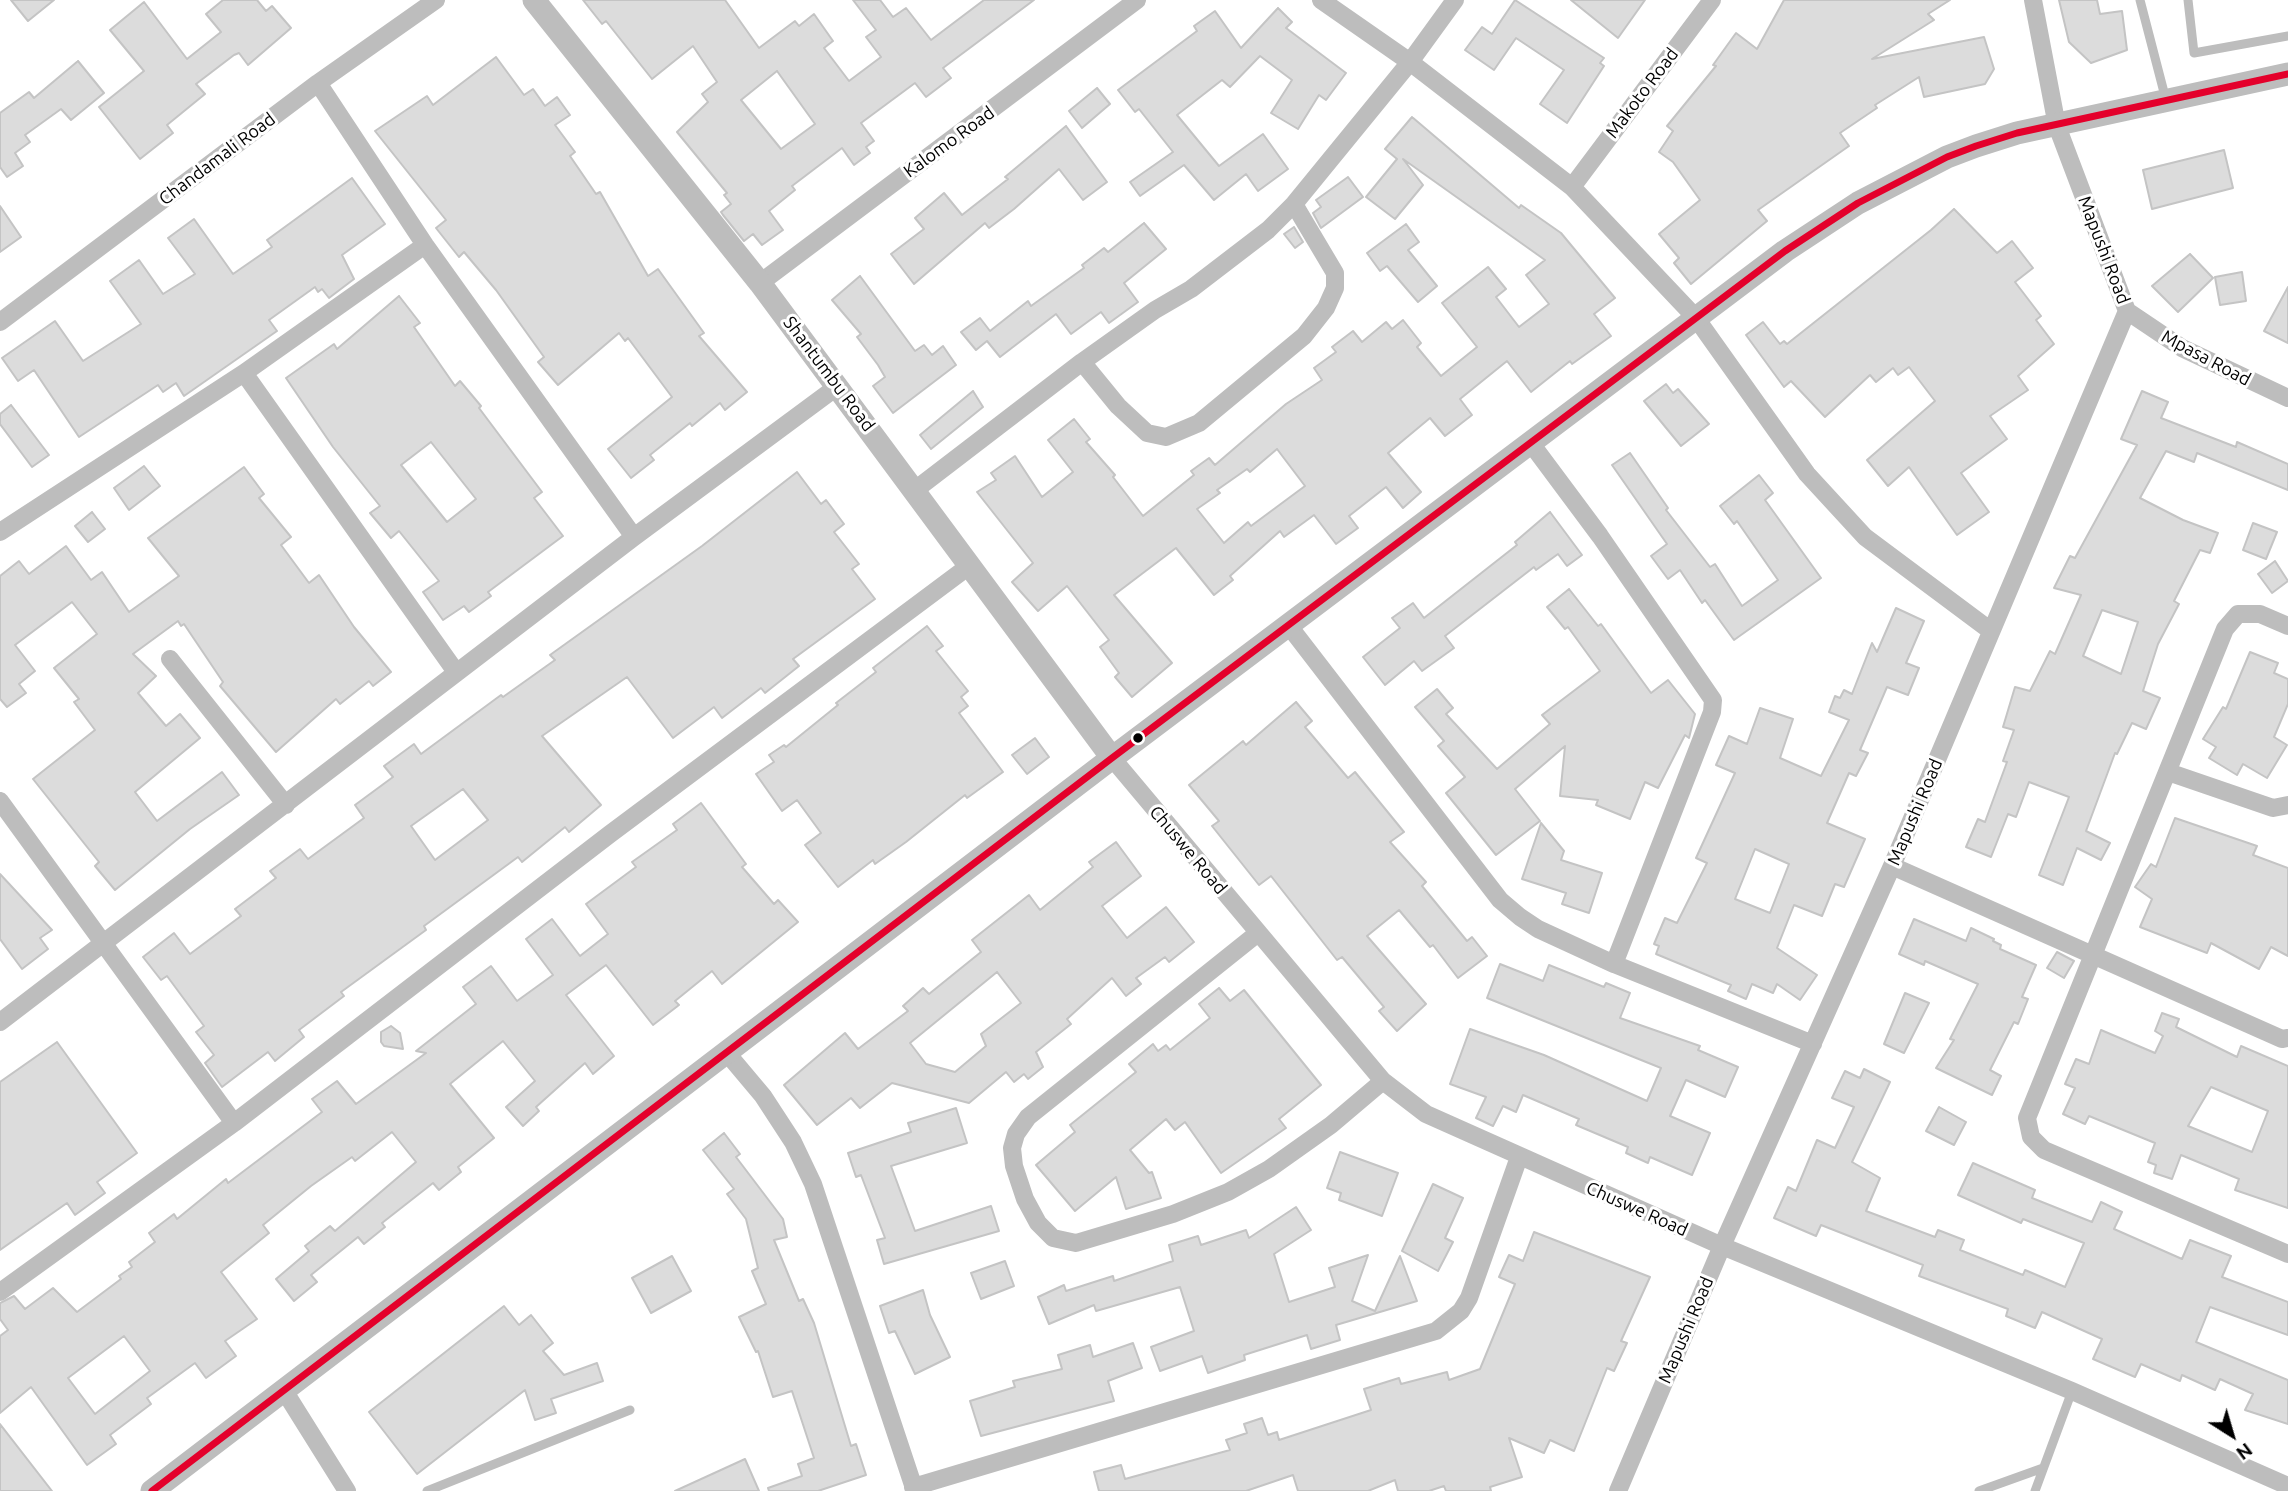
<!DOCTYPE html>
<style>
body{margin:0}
#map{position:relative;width:2288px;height:1491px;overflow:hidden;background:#fff;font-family:Ubuntu,sans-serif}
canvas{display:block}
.north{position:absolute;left:2197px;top:1400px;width:70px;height:70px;-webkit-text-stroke:5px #fff;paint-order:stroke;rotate:143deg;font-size:19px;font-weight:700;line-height:28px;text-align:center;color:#000}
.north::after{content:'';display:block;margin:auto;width:24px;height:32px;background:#000;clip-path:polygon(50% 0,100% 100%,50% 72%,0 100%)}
</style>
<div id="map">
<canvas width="2288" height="1491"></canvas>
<div class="north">N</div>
</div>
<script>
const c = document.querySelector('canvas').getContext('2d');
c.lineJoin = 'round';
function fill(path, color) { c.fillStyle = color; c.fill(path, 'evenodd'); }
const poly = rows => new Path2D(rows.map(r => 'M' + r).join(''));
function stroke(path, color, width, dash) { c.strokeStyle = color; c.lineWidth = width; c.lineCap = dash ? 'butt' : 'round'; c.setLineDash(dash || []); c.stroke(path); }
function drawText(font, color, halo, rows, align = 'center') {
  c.font = font + ' Ubuntu,sans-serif'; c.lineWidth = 6; c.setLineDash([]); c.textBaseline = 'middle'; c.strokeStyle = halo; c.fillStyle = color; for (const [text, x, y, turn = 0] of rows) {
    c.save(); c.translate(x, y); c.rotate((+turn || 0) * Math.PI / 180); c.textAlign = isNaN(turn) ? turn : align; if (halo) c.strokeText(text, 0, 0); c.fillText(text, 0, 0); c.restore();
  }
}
const building = poly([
 [11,0,54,0,28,21,11,0],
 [223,0,257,0,266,11,272,6,291,28,248,65,239,53,234,55,196,84,205,94,167,125,173,133,140,159,99,107,144,71,110,30,144,2,187,59,221,32,206,14,223,0],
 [583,0,725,0,759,48,795,21,799,26,814,14,833,41,824,48,849,81,881,57,866,37,876,30,853,0,880,0,893,17,906,8,931,40,984,0,1034,0,943,68,951,78,926,97,915,83,861,123,874,141,866,147,870,153,854,165,842,148,792,186,795,190,769,211,783,230,762,245,753,234,744,241,723,215,721,212,731,204,724,195,727,193,677,132,708,102,702,94,717,82,693,46,652,79,606,21,602,24,583,0],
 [777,71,815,124,781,149,741,100,777,71],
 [1515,0,1604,58,1600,63,1604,66,1567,123,1540,104,1564,70,1516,38,1494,70,1465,50,1482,27,1492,34,1515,0],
 [1571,0,1645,0,1618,38,1571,0],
 [1784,0,1950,0,1928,14,1934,20,1872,59,1984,37,1994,69,1985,84,1924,97,1919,77,1875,105,1877,108,1840,133,1849,146,1758,210,1767,221,1691,284,1674,263,1679,258,1659,234,1700,200,1673,162,1659,152,1673,131,1667,126,1716,66,1713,65,1736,33,1757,49,1784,0],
 [2059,0,2097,0,2100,14,2122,11,2127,50,2091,63,2069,42,2059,0],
 [1278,8,1292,22,1286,28,1346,73,1326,100,1319,95,1298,129,1271,113,1292,80,1260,56,1230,87,1222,80,1177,115,1219,166,1263,134,1288,169,1258,191,1246,174,1214,200,1184,165,1140,196,1130,182,1173,152,1139,109,1135,112,1118,90,1197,31,1194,26,1215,11,1241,48,1278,8],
 [496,57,524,95,533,89,545,106,557,97,570,115,555,125,575,152,570,156,596,194,600,192,648,276,658,269,704,333,699,336,747,392,725,410,720,403,692,426,690,423,650,455,654,460,631,478,608,449,672,397,628,338,625,341,619,333,558,385,538,362,544,357,496,290,464,252,459,257,436,228,446,220,375,131,427,96,433,105,496,57],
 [78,61,104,93,71,120,61,109,25,135,30,142,15,153,23,166,7,177,0,167,0,113,29,92,34,98,78,61],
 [1097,88,1110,104,1082,128,1069,111,1097,88],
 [1412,117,1519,208,1521,205,1561,233,1615,298,1594,314,1611,336,1572,364,1570,361,1531,392,1507,361,1460,399,1472,415,1445,436,1430,418,1388,453,1421,492,1403,508,1386,487,1349,516,1358,528,1336,544,1314,515,1284,537,1280,531,1230,576,1233,580,1214,595,1176,548,1114,595,1172,663,1132,697,1115,677,1119,673,1100,647,1109,640,1067,586,1038,611,1012,582,1033,563,977,492,996,480,991,473,1015,456,1042,497,1073,472,1048,440,1074,419,1090,439,1086,442,1115,475,1113,477,1143,516,1194,475,1191,471,1209,458,1215,465,1286,404,1322,380,1314,368,1336,352,1332,347,1353,331,1362,342,1386,322,1392,329,1403,320,1421,343,1417,347,1441,376,1477,347,1442,303,1488,267,1506,289,1496,297,1519,327,1549,304,1526,275,1545,260,1403,159,1423,185,1395,219,1366,197,1397,159,1385,149,1412,117],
 [1277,449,1305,486,1251,526,1248,522,1224,543,1197,509,1220,493,1217,490,1247,469,1250,472,1277,449],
 [1066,126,1107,182,1083,200,1059,169,1014,209,989,228,985,223,914,284,891,254,924,229,915,218,944,193,962,215,1008,179,1005,177,1066,126],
 [2224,150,2233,188,2152,209,2143,170,2224,150],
 [1348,177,1363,197,1321,228,1313,213,1321,207,1316,200,1348,177],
 [352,178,385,224,342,255,354,279,329,298,322,289,318,292,315,287,269,320,277,331,184,396,176,383,163,392,158,385,79,437,34,370,18,381,2,358,55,321,83,361,141,324,110,281,139,260,163,294,195,274,168,238,194,219,233,274,272,247,267,240,352,178],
 [0,206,21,237,0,252,0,206],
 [1954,209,1997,253,2012,241,2033,268,2015,282,2041,316,2036,320,2054,344,2018,376,2028,390,1990,416,2007,439,1961,473,1989,512,1957,535,1909,467,1888,486,1867,460,1935,401,1909,367,1898,375,1893,368,1876,382,1870,375,1825,417,1791,381,1784,387,1746,335,1763,322,1780,344,1784,341,1787,344,1931,230,1954,209],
 [1144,223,1166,249,1124,283,1138,302,1109,323,1101,312,1071,334,1056,314,1000,357,987,341,976,350,961,332,980,318,990,331,1028,301,1031,306,1084,268,1082,265,1104,248,1108,252,1144,223],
 [1406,224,1419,242,1408,250,1437,286,1418,302,1387,266,1380,271,1367,253,1406,224],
 [1294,227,1303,242,1295,248,1284,234,1294,227],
 [2190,254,2213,278,2178,312,2152,286,2190,254],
 [2242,272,2246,301,2220,305,2215,277,2242,272],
 [860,276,915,351,924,345,932,355,943,346,956,365,893,413,873,386,885,377,878,365,857,337,861,334,832,300,860,276],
 [2288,287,2288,343,2264,331,2288,287],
 [399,296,420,323,414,327,455,386,460,381,481,406,479,408,542,492,534,498,563,536,488,592,491,596,469,612,464,606,443,620,423,592,439,581,399,531,391,538,370,513,380,506,333,447,286,378,334,344,337,349,399,296],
 [431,442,476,499,447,522,401,465,431,442],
 [1666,384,1673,393,1678,389,1709,424,1681,446,1644,401,1666,384],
 [973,391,983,407,931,449,920,435,973,391],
 [2142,391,2168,402,2161,418,2236,447,2237,442,2288,464,2288,490,2197,453,2194,462,2166,451,2140,498,2183,520,2218,533,2210,553,2200,550,2174,601,2179,604,2158,644,2143,691,2160,698,2146,729,2132,723,2117,754,2115,753,2086,831,2110,843,2101,860,2077,848,2063,885,2039,875,2069,797,2029,782,2016,817,2008,814,1991,857,1966,847,1978,819,1985,822,2007,762,2003,761,2014,730,2003,727,2015,687,2030,691,2050,651,2055,654,2081,595,2054,588,2070,556,2075,558,2137,445,2121,439,2142,391],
 [2102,610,2138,622,2121,674,2083,656,2102,610],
 [11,405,49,455,32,467,0,424,0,414,11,405],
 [1630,453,1668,508,1666,510,1710,567,1715,564,1742,606,1778,580,1737,521,1734,524,1720,506,1759,475,1773,493,1765,500,1821,578,1734,640,1705,600,1702,603,1680,570,1668,579,1651,556,1667,544,1612,465,1630,453],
 [144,466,160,486,129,510,114,488,144,466],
 [244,467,264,494,259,498,291,537,281,545,309,583,319,575,354,627,391,672,373,686,369,681,340,704,336,699,276,752,220,686,223,682,184,624,181,626,178,621,133,654,156,676,138,693,166,726,180,714,200,738,135,792,157,821,222,772,239,795,190,829,115,890,95,866,99,862,33,779,95,730,74,702,79,699,54,668,97,634,72,602,15,645,35,671,19,684,26,693,7,707,0,699,0,576,19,561,29,574,66,546,91,580,102,572,129,612,179,576,148,538,244,467],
 [797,472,821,504,826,500,844,524,834,532,859,564,852,569,875,599,793,659,799,666,765,693,761,688,722,718,714,707,673,738,627,677,542,736,601,805,569,832,565,827,522,862,518,857,424,926,426,930,341,992,344,996,299,1030,304,1037,275,1061,268,1052,222,1087,205,1063,214,1055,196,1032,204,1026,167,976,161,980,143,957,174,933,190,954,241,916,235,909,276,878,270,871,300,849,308,859,364,818,355,805,393,777,384,766,414,744,421,754,501,695,503,697,555,660,550,655,702,546,797,472],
 [463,789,488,820,435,860,411,826,463,789],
 [92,512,105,529,88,542,75,526,92,512],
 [1550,512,1582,555,1567,566,1558,554,1536,570,1534,567,1445,636,1454,648,1422,671,1414,661,1385,685,1363,657,1400,628,1392,618,1413,603,1424,618,1517,545,1515,542,1550,512],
 [2253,523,2277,532,2266,559,2243,550,2253,523],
 [2275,561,2288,581,2272,593,2258,574,2275,561],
 [1569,589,1598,626,1601,624,1651,693,1668,680,1695,714,1689,738,1685,735,1658,788,1645,782,1630,819,1596,805,1598,800,1560,796,1565,746,1515,789,1540,821,1496,855,1446,793,1465,777,1438,746,1444,741,1415,707,1437,689,1453,708,1446,714,1497,769,1550,724,1542,715,1600,671,1568,627,1565,629,1547,607,1569,589],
 [1896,608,1924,621,1906,663,1919,668,1908,695,1887,687,1860,750,1868,753,1856,776,1849,773,1827,823,1865,839,1844,887,1835,884,1822,916,1794,905,1777,948,1817,975,1800,1000,1777,984,1773,993,1752,984,1746,999,1728,991,1731,985,1656,954,1659,946,1654,944,1665,918,1677,923,1707,863,1696,858,1735,773,1716,765,1729,736,1747,744,1760,708,1793,719,1780,758,1821,776,1849,720,1829,712,1835,696,1840,698,1844,690,1852,694,1872,643,1877,652,1896,608],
 [1755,849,1789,864,1770,913,1735,899,1755,849],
 [927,626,943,646,936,651,968,691,961,697,968,706,959,713,1003,772,967,798,965,795,906,842,875,864,873,860,838,887,805,845,821,833,797,800,782,811,756,774,774,762,769,755,784,745,786,747,838,705,836,703,876,672,873,668,927,626],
 [2250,652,2278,663,2274,673,2288,679,2288,704,2274,737,2287,745,2267,778,2243,764,2237,775,2209,758,2216,747,2203,739,2223,707,2226,709,2250,652],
 [1296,702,1312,721,1305,727,1348,778,1355,772,1404,832,1390,842,1426,882,1422,886,1467,941,1472,937,1487,956,1458,978,1433,945,1430,947,1399,910,1367,936,1426,1004,1397,1031,1379,1011,1384,1007,1342,957,1337,960,1271,876,1259,885,1212,826,1219,821,1189,785,1243,741,1246,745,1296,702],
 [1035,738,1049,757,1027,774,1012,755,1035,738],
 [701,803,746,864,742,867,774,904,778,900,798,922,722,984,712,971,675,1001,679,1005,653,1025,606,965,566,995,614,1056,593,1074,585,1063,536,1107,539,1111,523,1126,506,1107,535,1081,503,1041,450,1084,494,1138,458,1167,461,1172,439,1190,433,1183,382,1223,385,1227,364,1244,358,1237,311,1275,317,1282,294,1301,276,1279,309,1251,305,1246,330,1226,335,1231,416,1162,392,1132,355,1161,352,1157,311,1186,263,1225,269,1233,221,1272,257,1319,225,1341,236,1356,206,1378,195,1363,147,1398,151,1404,110,1435,116,1444,87,1465,31,1387,0,1413,0,1336,8,1330,0,1319,0,1303,14,1296,25,1309,53,1288,77,1312,121,1279,119,1276,132,1267,129,1262,155,1242,149,1233,174,1214,177,1219,226,1179,228,1183,322,1112,312,1099,337,1081,356,1104,426,1053,416,1051,476,1004,463,987,491,966,517,1001,553,975,526,939,552,919,580,956,608,934,586,904,636,867,632,862,677,830,673,824,701,803],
 [124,1336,150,1371,95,1414,68,1378,124,1336],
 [2175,818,2257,846,2253,855,2288,868,2288,956,2271,947,2259,969,2211,943,2207,953,2140,927,2152,899,2135,887,2151,864,2156,867,2175,818],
 [1541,823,1564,851,1561,860,1602,873,1589,913,1562,904,1566,893,1522,879,1541,823],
 [1116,842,1141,876,1102,906,1127,938,1166,907,1194,942,1169,962,1165,957,1136,978,1141,984,1126,996,1112,978,1067,1019,1071,1024,1036,1052,1043,1067,1028,1079,1024,1074,1014,1082,1006,1072,969,1103,892,1083,860,1108,851,1098,817,1125,784,1085,845,1033,858,1049,908,1011,903,1006,923,988,929,994,981,952,972,940,1029,895,1040,910,1093,867,1089,862,1116,842],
 [997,972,1021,1003,981,1034,986,1046,955,1072,926,1064,910,1043,997,972],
 [0,874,52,930,40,938,48,949,22,969,0,939,0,874],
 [1914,919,1966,941,1971,928,1994,939,1993,941,2001,945,2000,949,2036,965,2022,997,2028,999,2018,1024,2014,1022,1990,1070,2001,1076,1992,1095,1936,1068,1954,1040,1950,1039,1978,984,1925,961,1924,965,1899,954,1914,919],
 [2057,952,2074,961,2064,978,2047,968,2057,952],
 [1500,964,1543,981,1549,965,1604,987,1606,983,1630,993,1620,1018,1700,1046,1698,1050,1738,1067,1725,1097,1686,1080,1670,1116,1710,1133,1692,1175,1650,1157,1648,1163,1626,1153,1628,1147,1576,1125,1579,1119,1523,1095,1516,1112,1503,1106,1493,1126,1476,1118,1486,1097,1450,1084,1470,1029,1544,1055,1647,1101,1661,1068,1487,998,1500,964],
 [1219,988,1230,1001,1244,990,1321,1085,1279,1119,1286,1128,1221,1173,1185,1122,1175,1130,1166,1119,1130,1150,1149,1173,1152,1172,1161,1198,1126,1209,1116,1177,1075,1211,1036,1165,1075,1132,1070,1125,1136,1072,1129,1064,1153,1044,1158,1051,1166,1045,1170,1050,1210,1018,1199,1004,1219,988],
 [1905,993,1929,1003,1904,1053,1884,1044,1905,993],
 [2162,1013,2179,1019,2176,1027,2237,1057,2241,1046,2288,1066,2288,1208,2235,1190,2239,1179,2181,1155,2172,1179,2154,1173,2156,1165,2148,1162,2155,1143,2089,1116,2085,1124,2063,1114,2075,1088,2065,1084,2076,1059,2089,1064,2101,1030,2155,1053,2163,1036,2155,1031,2162,1013],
 [2211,1087,2268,1111,2252,1152,2188,1126,2211,1087],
 [391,1026,400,1033,403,1049,384,1046,381,1042,381,1032,391,1026],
 [57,1042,137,1153,97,1182,105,1193,75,1215,67,1203,0,1250,0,1082,57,1042],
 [1864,1069,1890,1082,1852,1162,1880,1178,1866,1211,1935,1237,1938,1230,1964,1240,1960,1250,2023,1275,2025,1270,2065,1287,2084,1243,2023,1219,2021,1223,1958,1195,1973,1163,2035,1190,2032,1198,2092,1222,2101,1202,2122,1212,2114,1229,2182,1259,2190,1240,2231,1256,2222,1277,2288,1302,2288,1335,2210,1307,2196,1342,2288,1380,2288,1424,2245,1410,2253,1394,2220,1379,2215,1390,2182,1375,2180,1381,2141,1364,2135,1377,2093,1359,2102,1339,2042,1312,2035,1328,2006,1316,2008,1309,1919,1276,1923,1265,1821,1225,1816,1236,1774,1218,1788,1187,1796,1191,1817,1140,1835,1148,1854,1107,1832,1098,1845,1071,1860,1078,1864,1069],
 [1939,1107,1966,1122,1954,1145,1926,1131,1939,1107],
 [956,1108,967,1143,891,1166,915,1231,991,1206,999,1231,884,1264,877,1240,885,1238,861,1175,856,1177,848,1153,911,1132,908,1123,956,1108],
 [724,1133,740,1154,736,1157,783,1219,787,1237,774,1240,799,1301,803,1299,814,1323,851,1446,856,1444,866,1475,818,1491,769,1491,768,1488,802,1476,798,1464,814,1458,792,1391,773,1397,758,1351,756,1352,739,1317,766,1304,752,1271,758,1268,746,1219,727,1194,734,1189,703,1150,724,1133],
 [1340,1152,1398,1173,1382,1216,1339,1200,1341,1193,1327,1188,1340,1152],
 [1433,1184,1463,1198,1445,1238,1453,1242,1438,1271,1402,1251,1433,1184],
 [1296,1207,1311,1230,1274,1254,1289,1302,1335,1287,1329,1268,1368,1255,1352,1301,1375,1311,1400,1256,1417,1301,1336,1325,1340,1340,1311,1349,1307,1335,1244,1355,1245,1360,1208,1373,1202,1356,1160,1371,1151,1347,1194,1331,1180,1287,1096,1311,1094,1305,1049,1324,1038,1297,1064,1285,1066,1291,1113,1276,1114,1281,1173,1261,1169,1245,1198,1236,1201,1245,1246,1230,1249,1238,1296,1207],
 [1534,1232,1650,1277,1621,1341,1627,1343,1614,1371,1607,1368,1574,1451,1550,1440,1544,1453,1509,1438,1522,1477,1490,1487,1491,1491,1446,1491,1444,1486,1429,1491,1398,1491,1395,1480,1368,1491,1298,1491,1293,1475,1246,1491,1099,1491,1094,1472,1121,1465,1125,1479,1230,1450,1226,1440,1247,1433,1244,1424,1262,1418,1268,1435,1277,1432,1279,1440,1371,1410,1364,1389,1399,1378,1401,1384,1447,1372,1449,1380,1480,1369,1515,1284,1499,1277,1509,1255,1523,1261,1534,1232],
 [672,1256,691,1291,651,1313,632,1278,672,1256],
 [1005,1261,1014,1286,981,1299,971,1273,1005,1261],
 [923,1290,930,1315,950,1357,915,1374,895,1331,889,1333,880,1306,923,1290],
 [504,1306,519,1325,531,1315,553,1343,543,1351,564,1375,597,1363,603,1381,551,1399,556,1413,535,1420,525,1390,417,1474,369,1412,504,1306],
 [1133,1343,1142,1368,1108,1381,1114,1401,981,1436,970,1401,1015,1387,1013,1381,1062,1369,1058,1355,1090,1345,1093,1357,1133,1343],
 [0,1424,52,1491,0,1491,0,1424],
 [745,1459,759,1491,675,1491,745,1459]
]);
const service = poly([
 [2140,0,2166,100],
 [2188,0,2194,53,2288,36],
 [427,1491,630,1410],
 [1979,1491,2043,1468],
 [2035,1491,2072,1391]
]);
const minor = poly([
 [1321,0,1410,62,1572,187,1696,318,1807,474,1865,537,1991,631],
 [318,83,425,245,634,537],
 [1572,187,1712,0],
 [760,283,1137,0],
 [2127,311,2182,348,2288,398],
 [0,322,318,83,436,0],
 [1082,362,1118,406,1147,433,1166,437,1199,423,1304,336,1326,308,1335,288,1335,273,1294,204],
 [244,373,456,672],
 [1530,442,1600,536,1713,700,1712,712,1614,964],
 [915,490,1082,362,1155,310,1191,289,1268,230,1294,204,1410,62,1455,0],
 [0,532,244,373,425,245],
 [1289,626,1500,900,1520,917,1538,929,1614,964,1813,1044],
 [2288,626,2260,614,2238,614,2225,629,2027,1118,2031,1137,2044,1150,2288,1254],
 [170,659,286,805],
 [1112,758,1383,1081,1426,1114,1722,1246,2072,1391,2288,1486],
 [2168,772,2273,808,2288,805],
 [0,801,234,1123],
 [1892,866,2282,1039,2288,1038],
 [1258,933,1028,1117,1016,1134,1012,1148,1014,1166,1025,1199,1038,1223,1053,1238,1076,1243,1173,1214,1228,1192,1269,1169,1331,1125,1383,1081],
 [0,1022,634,537,838,386],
 [726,1052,763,1096,793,1142,813,1184,915,1491],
 [0,1292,234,1123,610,834,969,566],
 [285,1392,347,1491],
 [913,1487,1436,1331,1461,1311,1469,1298,1519,1157],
 [1618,1491,1722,1246,1892,866,2127,311,2057,126,2033,0]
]);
const tertiary = poly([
 [534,0,760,283,1112,758],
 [152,1491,1112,758,1785,251,1858,203,1947,157,1976,146,2017,133,2288,74]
]);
const bus1 = poly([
 [152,1491,1112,758,1785,251,1858,203,1947,157,1976,146,2017,133,2288,74]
]);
const markers = [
 [1138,738,6,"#000"]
];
const streetNames = [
 ["Makoto Road",1642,93,-53],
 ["Kalomo Road",949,142,-36],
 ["Chandamali Road",217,159,-37],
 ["Mapushi Road",2104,250,69],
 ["Mpasa Road",2206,358,28],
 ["Shantumbu Road",829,374,53],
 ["Mapushi Road",1915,812,-67],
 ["Chuswe Road",1188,850,50],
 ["Chuswe Road",1637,1209,24],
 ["Mapushi Road",1686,1330,-67]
];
fill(building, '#dcdcdc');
stroke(building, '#c4c4c4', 2);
stroke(service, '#bdbdbd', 9);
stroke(minor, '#bdbdbd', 18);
stroke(tertiary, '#bdbdbd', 23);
stroke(bus1, '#e4002b', 7);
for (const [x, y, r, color] of markers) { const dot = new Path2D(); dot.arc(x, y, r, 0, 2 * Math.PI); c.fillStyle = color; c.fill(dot); stroke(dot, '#fff', 2.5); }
drawText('18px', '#000', '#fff', streetNames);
</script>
